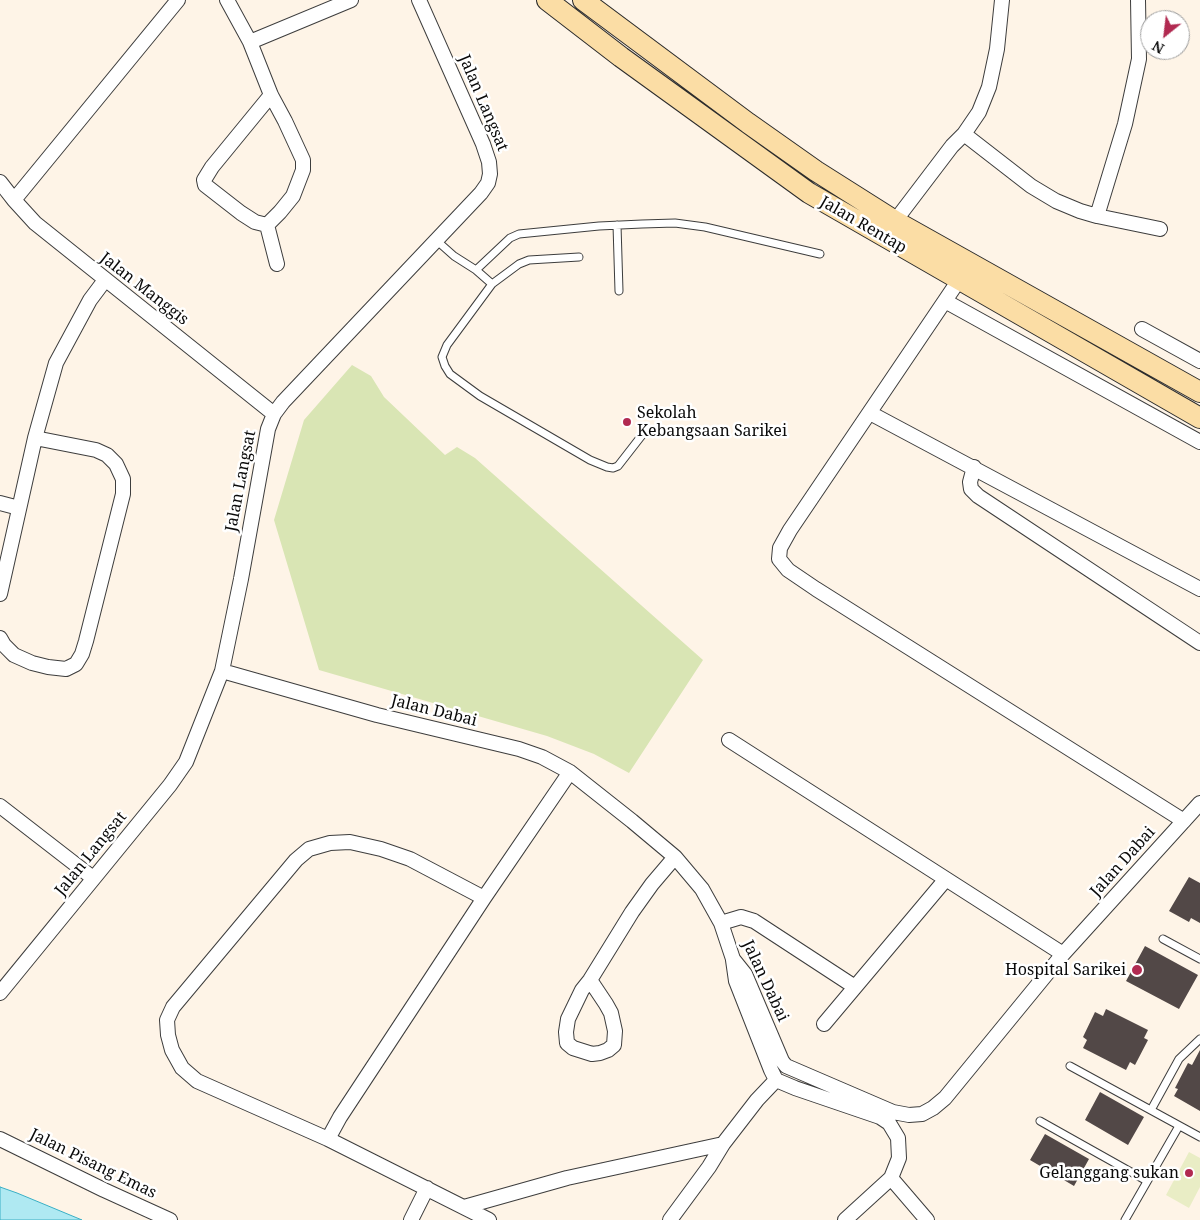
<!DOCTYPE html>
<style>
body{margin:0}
#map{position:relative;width:1200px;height:1220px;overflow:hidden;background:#fef4e7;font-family:"Noto Serif",serif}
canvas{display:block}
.north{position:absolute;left:1140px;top:10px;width:50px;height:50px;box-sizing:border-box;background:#fff;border:1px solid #9d9d9d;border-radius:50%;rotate:209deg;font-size:14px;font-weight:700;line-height:20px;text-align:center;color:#0a0a0a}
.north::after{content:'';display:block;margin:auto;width:18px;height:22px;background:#b12a51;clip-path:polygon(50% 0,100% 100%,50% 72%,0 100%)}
</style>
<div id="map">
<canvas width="1200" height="1220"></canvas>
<div class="north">N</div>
</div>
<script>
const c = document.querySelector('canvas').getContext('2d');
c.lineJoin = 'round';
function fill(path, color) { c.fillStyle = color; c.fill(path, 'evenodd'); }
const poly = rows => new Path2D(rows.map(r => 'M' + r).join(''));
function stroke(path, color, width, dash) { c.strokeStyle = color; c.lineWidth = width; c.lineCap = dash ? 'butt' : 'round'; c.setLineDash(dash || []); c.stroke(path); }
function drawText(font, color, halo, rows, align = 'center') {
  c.font = font + ' "Noto Serif",serif'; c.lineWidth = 5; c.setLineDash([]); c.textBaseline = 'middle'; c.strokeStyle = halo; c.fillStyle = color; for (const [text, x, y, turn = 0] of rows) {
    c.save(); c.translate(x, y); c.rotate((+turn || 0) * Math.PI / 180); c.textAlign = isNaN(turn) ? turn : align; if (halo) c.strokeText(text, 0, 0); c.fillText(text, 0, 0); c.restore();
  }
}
const green = poly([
 [352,365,371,376,384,397,445,455,457,447,475,458,703,660,629,773,594,754,547,736,319,670,274,520,304,420]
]);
const pitch = poly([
 [1189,1152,1200,1158,1200,1187,1189,1208,1166,1195]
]);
const water = poly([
 [0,1187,17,1193,82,1220,0,1220,0,1187]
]);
const building = poly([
 [1189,877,1200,883,1200,923,1191,918,1189,922,1169,911],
 [1145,946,1198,975,1179,1009,1126,981],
 [1106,1009,1148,1030,1144,1038,1148,1040,1135,1065,1130,1062,1126,1070,1083,1048,1087,1040,1083,1037,1095,1012,1103,1016],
 [1200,1050,1200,1111,1174,1096,1178,1089,1175,1088,1188,1063,1192,1065],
 [1100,1092,1144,1117,1128,1145,1085,1120],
 [1045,1134,1089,1159,1074,1186,1030,1160]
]);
const lane = poly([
 [617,225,619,291],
 [436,240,454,256,476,270,510,238,519,234,599,226,642,224,675,223,705,227,820,254],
 [476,270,492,284,447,345,442,357,445,366,450,374,480,396,590,460,607,467,613,468,618,466,646,430],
 [492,284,519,264,529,260,579,257],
 [1163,939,1200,959],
 [1070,1066,1200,1137],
 [1151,1110,1179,1059,1200,1039],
 [1040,1121,1147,1181],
 [1125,1220,1179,1126]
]);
const street = poly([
 [227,0,250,42,271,95,285,121,303,160,303,170,293,196,280,212,267,225,255,222,241,213,205,185,204,180,212,167,271,95],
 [250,42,351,0],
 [964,134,1031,186,1056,201,1080,211,1097,216,1125,124,1139,59,1138,0],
 [0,182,14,200,35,223,274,414],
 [14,200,178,0],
 [1097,216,1160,229],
 [895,221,952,146,964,134,979,112,989,87,997,49,1002,0],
 [267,225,277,264],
 [959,280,790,530,780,548,779,559,788,570,816,589,1184,821],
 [945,301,1200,442],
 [1142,329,1200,361],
 [870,413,1200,589],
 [974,467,970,482,971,489,978,496,1200,643],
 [0,503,19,508],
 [0,594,35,438,56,363,90,300,105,280],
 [0,638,4,645,14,655,32,663,48,667,66,669,76,664,82,654,86,641,123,494,123,479,116,464,107,455,96,450,35,438],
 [222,671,377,715,519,749,542,757,570,772,632,821,675,857,702,889,721,923,733,959,745,974,782,1061,786,1066,893,1112,909,1115,922,1114,933,1108,945,1098,1063,954,1200,803],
 [729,740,1063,954],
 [0,806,93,878],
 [721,923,741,917,754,921,855,987],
 [733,960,736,981,771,1070,776,1080,795,1088,880,1117,889,1123,898,1138,899,1158,891,1178,845,1220],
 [590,980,606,1004,611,1013,615,1031,614,1045,608,1050,600,1053,592,1054,573,1048,567,1043,566,1032,568,1019,582,990,590,980,632,912,652,884,675,857],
 [0,993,170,785,186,762,222,671,241,579,268,429,274,414,283,402,481,193,488,183,490,174,489,162,483,144,419,0],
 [824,1024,946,879],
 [0,1139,104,1190,170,1220],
 [328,1139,197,1081,182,1068,172,1050,168,1035,167,1020,173,1007,296,860,309,849,330,843,350,842,381,849,410,859,484,898],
 [891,1178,927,1220],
 [464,1207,567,1178,723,1144],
 [411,1220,427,1188],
 [489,1220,328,1139,340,1117,484,898,570,772],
 [670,1220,709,1167,723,1144,757,1100,776,1080]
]);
const secondary = poly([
 [547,0,621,57,809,193,1200,418],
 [583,0,748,123,816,171,895,221,1200,392]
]);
const markers = [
 [627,422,5,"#b12a51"],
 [1137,970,6,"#b12a51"],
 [1189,1173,5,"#b12a51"]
];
const streetNames = [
 ["Jalan Langsat",483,103,67],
 ["Jalan Rentap",863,225,30],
 ["Jalan Manggis",144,289,38],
 ["Jalan Langsat",241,481,-79],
 ["Jalan Dabai",434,711,14],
 ["Jalan Langsat",91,854,-51],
 ["Jalan Dabai",1123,862,-48],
 ["Jalan Dabai",765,981,65],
 ["Jalan Pisang Emas",93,1164,26]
];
const poiNames = [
 ["Sekolah",637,413,"left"],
 ["Kebangsaan Sarikei",637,431,"left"],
 ["Hospital Sarikei",1126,970],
 ["Gelanggang sukan",1179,1173]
];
fill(green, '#d9e5b4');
fill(pitch, '#e9edc5');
fill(water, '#afe9f2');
stroke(water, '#3aafc5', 1);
fill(building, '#524847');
stroke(lane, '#3d3d3d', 9);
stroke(street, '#3d3d3d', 16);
stroke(secondary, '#2c2c2c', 22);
stroke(lane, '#fff', 7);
stroke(street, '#fff', 14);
stroke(secondary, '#fbdda5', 20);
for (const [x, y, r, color] of markers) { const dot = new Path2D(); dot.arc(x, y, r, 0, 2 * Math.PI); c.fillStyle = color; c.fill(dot); stroke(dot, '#fff', 2); }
drawText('16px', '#0a0a0a', '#fff', streetNames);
drawText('16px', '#0a0a0a', '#fff', poiNames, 'right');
</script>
